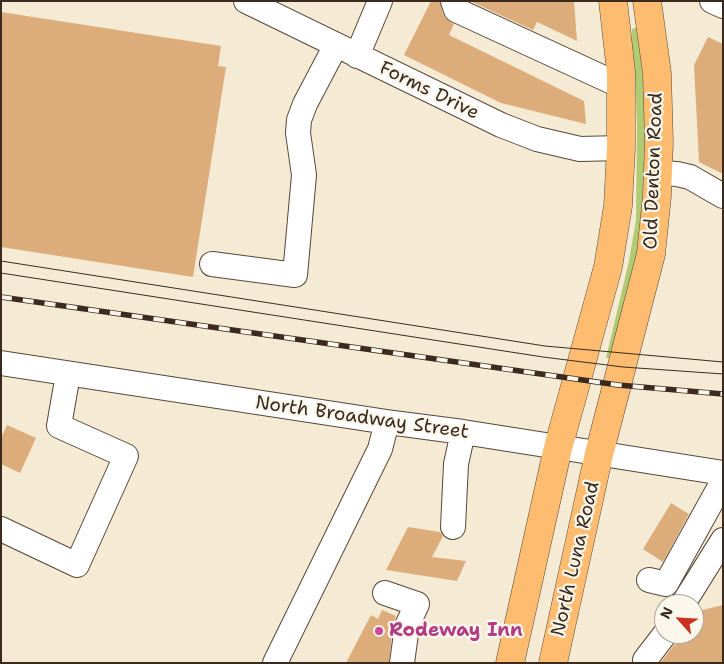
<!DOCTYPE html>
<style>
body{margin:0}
#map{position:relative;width:724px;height:664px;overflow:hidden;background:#f5ebd5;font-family:"Shantell Sans",sans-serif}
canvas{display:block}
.frame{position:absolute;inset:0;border:2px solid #3b2a1e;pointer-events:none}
.north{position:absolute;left:654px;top:594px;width:50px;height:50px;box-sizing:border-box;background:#fbf7ec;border:1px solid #aea59a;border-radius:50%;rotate:296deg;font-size:14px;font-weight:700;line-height:20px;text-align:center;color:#3b2a1e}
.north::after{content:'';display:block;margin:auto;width:18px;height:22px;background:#c8321e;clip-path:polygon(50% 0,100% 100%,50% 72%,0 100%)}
</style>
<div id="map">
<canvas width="724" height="664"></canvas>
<div class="frame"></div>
<div class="north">N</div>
</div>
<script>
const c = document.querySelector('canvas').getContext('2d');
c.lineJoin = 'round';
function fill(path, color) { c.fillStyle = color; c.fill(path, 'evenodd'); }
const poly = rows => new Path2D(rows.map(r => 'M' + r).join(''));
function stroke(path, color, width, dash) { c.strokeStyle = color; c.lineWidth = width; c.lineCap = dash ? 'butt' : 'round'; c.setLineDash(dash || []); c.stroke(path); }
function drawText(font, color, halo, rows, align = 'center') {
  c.font = font + ' "Shantell Sans",sans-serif'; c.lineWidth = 4.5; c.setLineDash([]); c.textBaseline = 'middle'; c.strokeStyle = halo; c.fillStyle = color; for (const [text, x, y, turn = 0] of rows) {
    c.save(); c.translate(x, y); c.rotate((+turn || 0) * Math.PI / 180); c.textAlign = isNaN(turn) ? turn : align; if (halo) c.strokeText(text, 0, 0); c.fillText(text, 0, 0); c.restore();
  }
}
const green = poly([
 [639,27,647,101,646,184,636,262,612,358,606,358,629,261,636,220,637,125,635,74,631,42,632,29]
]);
const building = poly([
 [431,1,440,1,443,14,446,19,454,24,449,35,584,101,586,124,501,103,404,55],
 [470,1,574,1,577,41,537,22,533,30],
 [1,12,221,46,218,66,226,67,193,277,1,247],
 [708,37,723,44,723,174,699,162,694,65],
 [7,425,36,438,20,473,1,464,1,438],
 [671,503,689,514,663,562,643,549],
 [408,527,440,532,443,536,432,557,466,561,457,581,386,570],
 [723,605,723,663,660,663,675,644,676,645,682,634,694,634,694,612],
 [382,610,396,616,393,624,389,663,346,663,371,615,378,619]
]);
const minor = poly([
 [246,1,501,125,537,139,580,149,621,148],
 [453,1,456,10,621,86],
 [712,1,723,6],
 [357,56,380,1],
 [658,173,677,174,690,177,723,196],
 [212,264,295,275,304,175,298,133,299,120,305,104,336,45],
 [1,363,387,422,463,432,723,473],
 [453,527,456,464,463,432],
 [1,529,77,565,126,456,59,426,68,374],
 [649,580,666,584,723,481],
 [385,593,417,604,407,626,402,663],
 [683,604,723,540],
 [275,663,380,449,387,422],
 [645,663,645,660,665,634]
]);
const major = poly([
 [510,663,558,448,608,267,618,206,621,148,621,72,613,1],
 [553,663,599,454,651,254,657,196,659,142,657,73,647,1]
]);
const tram = poly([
 [1,261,545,346,723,362],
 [1,273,543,357,623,367,723,374]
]);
const rail = poly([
 [1,297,618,385,723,394]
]);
const markers = [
 [379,631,5,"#d1479c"]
];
const streetNames = [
 ["Forms Drive",429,91,26],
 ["Old Denton Road",654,171,-88],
 ["North Broadway Street",362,418,8],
 ["North Luna Road",576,559,-77]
];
const hotelNames = [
 ["Rodeway Inn",389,631]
];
fill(green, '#b0cb72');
fill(building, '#dcad7b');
stroke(minor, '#574739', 26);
stroke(major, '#574739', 29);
stroke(minor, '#fff', 24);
stroke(major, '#fdbc70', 28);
stroke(tram, '#3b2a1e', 1);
stroke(rail, '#3b2a1e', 5.5);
stroke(rail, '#fbf7ec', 4, [11]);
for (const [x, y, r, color] of markers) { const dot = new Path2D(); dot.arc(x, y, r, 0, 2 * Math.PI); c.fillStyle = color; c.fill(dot); stroke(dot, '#fbf7ec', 2); }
drawText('19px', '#3b2a1e', '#fbf7ec', streetNames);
drawText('bold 19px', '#b23c85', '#fbf7ec', hotelNames, 'left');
</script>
